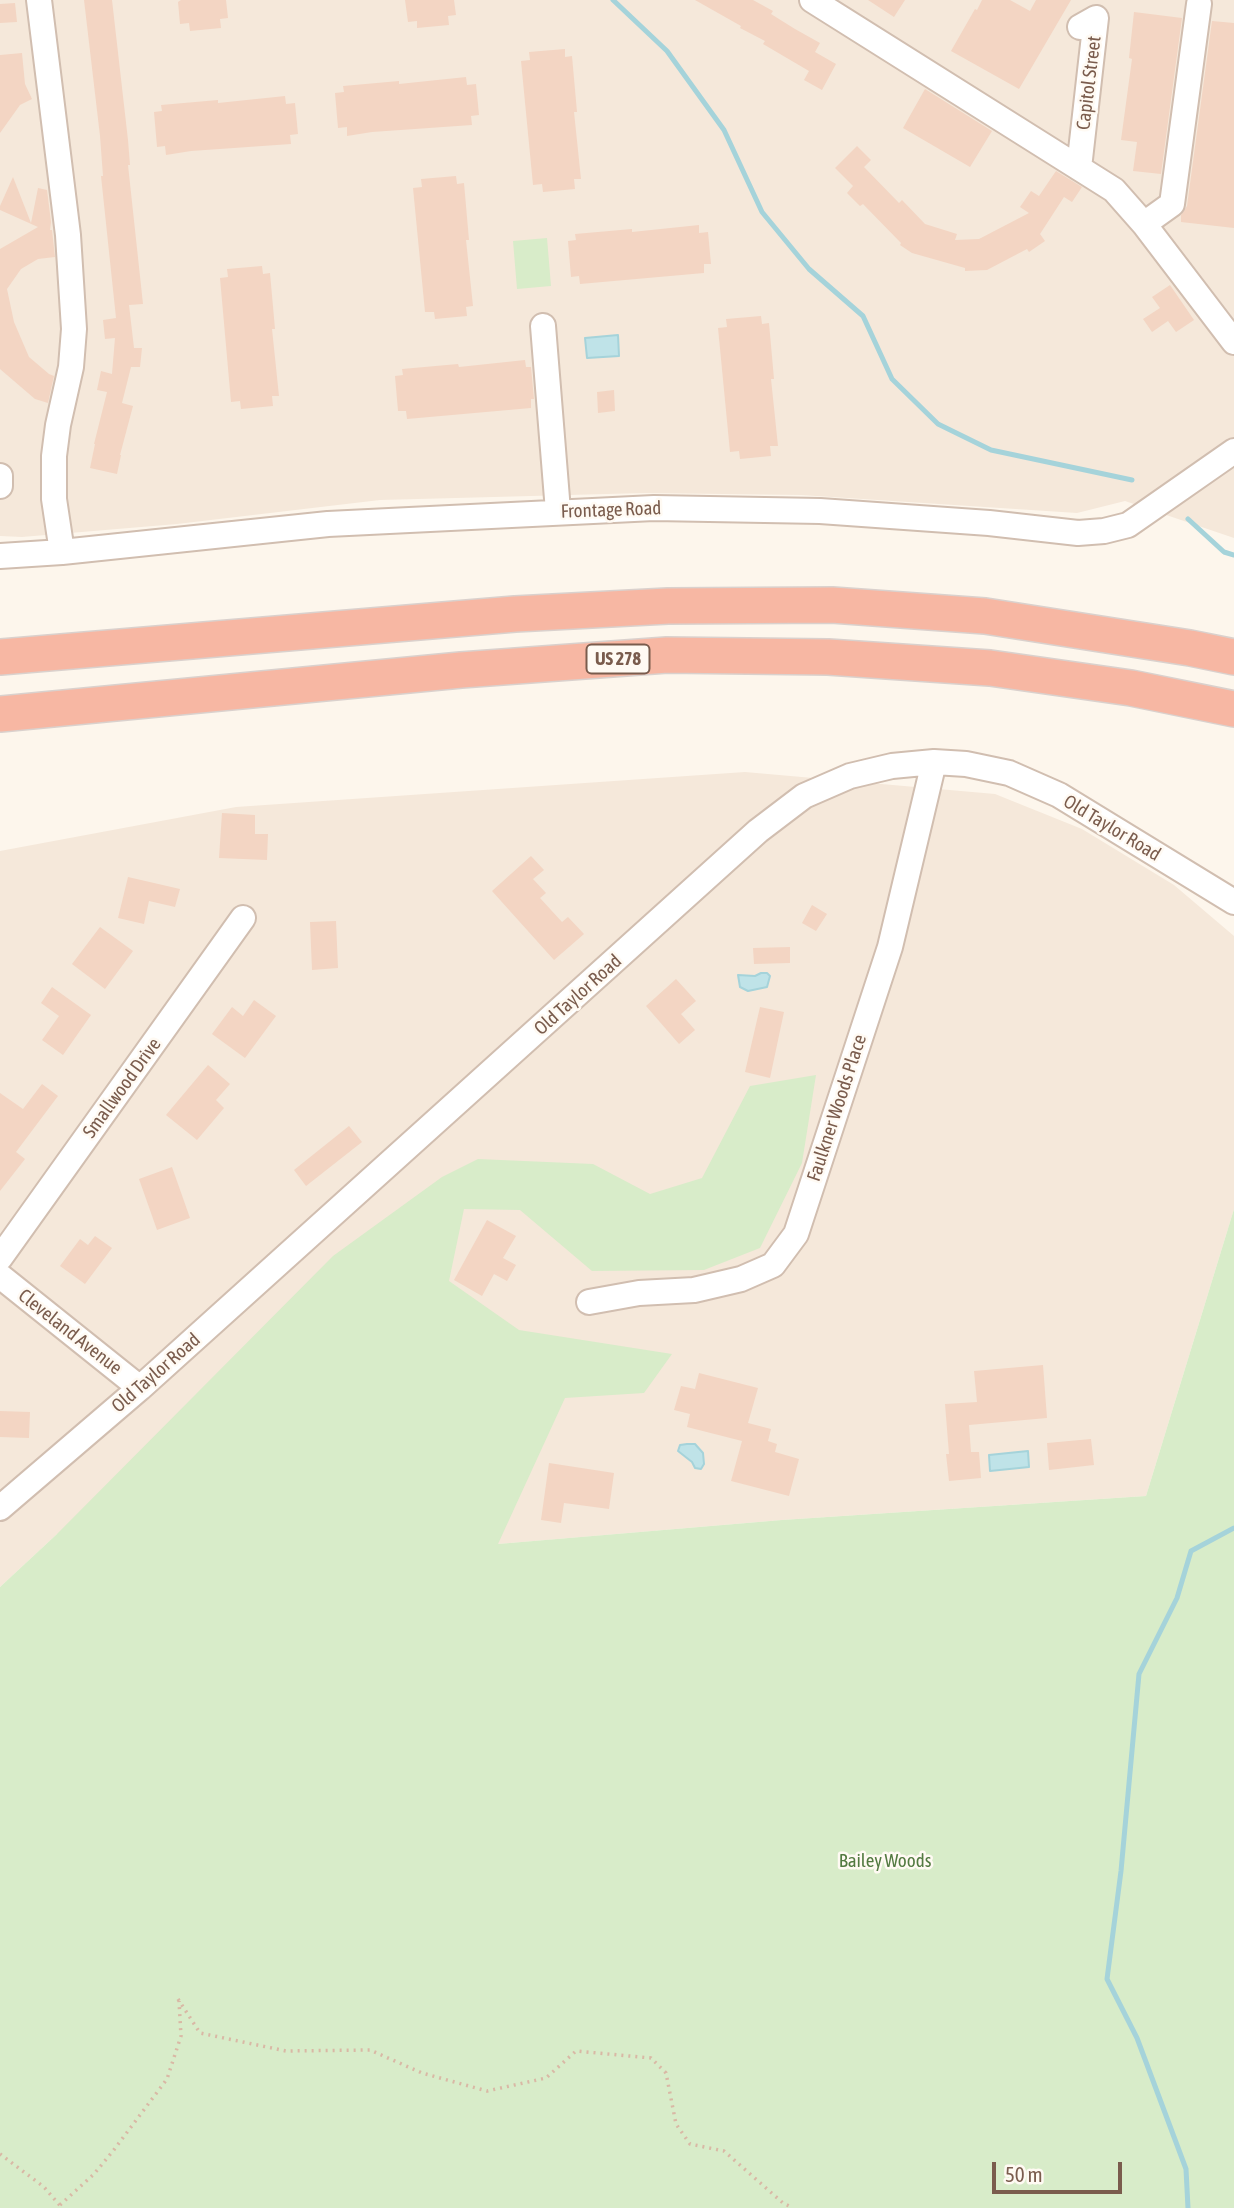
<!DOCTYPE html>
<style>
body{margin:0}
#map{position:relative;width:1234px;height:2208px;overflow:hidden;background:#fdf6ec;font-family:"Asap Condensed",sans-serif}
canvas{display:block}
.scale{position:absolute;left:992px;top:2162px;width:130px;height:32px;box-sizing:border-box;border:4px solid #7a5c4d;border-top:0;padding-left:9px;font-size:21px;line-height:24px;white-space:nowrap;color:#7a5c4d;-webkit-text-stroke:5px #fffaf3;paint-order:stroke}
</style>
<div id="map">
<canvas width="1234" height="2208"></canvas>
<div class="scale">50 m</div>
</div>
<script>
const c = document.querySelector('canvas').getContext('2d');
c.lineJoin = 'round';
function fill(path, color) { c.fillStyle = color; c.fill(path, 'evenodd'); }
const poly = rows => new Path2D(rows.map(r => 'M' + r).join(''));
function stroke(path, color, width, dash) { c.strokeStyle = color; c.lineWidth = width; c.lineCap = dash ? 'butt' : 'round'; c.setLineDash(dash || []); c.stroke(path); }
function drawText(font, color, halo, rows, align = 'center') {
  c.font = font + ' "Asap Condensed",sans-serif'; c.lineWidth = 5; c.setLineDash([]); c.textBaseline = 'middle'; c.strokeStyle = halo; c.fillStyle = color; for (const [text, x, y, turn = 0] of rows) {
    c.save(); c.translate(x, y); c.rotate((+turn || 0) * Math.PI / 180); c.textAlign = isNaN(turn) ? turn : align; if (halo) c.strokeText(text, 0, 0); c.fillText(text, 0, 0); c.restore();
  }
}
const residential = poly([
 [0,0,1234,0,1234,538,1125,501,1077,513,801,495,645,493,380,500,177,524,22,537,0,536],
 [745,772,995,794,1082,829,1174,885,1234,936,1234,1209,1146,1496,782,1520,463,1547,57,1534,0,1587,0,851,236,807]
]);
const green = poly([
 [547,238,551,286,517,289,513,241],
 [816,1075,802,1163,760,1248,704,1270,592,1271,520,1210,464,1209,449,1281,519,1330,672,1354,644,1393,565,1398,498,1544,782,1520,1146,1496,1234,1209,1234,2208,0,2208,0,1587,57,1534,333,1256,442,1177,478,1159,593,1164,650,1194,702,1178,750,1086]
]);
const water = poly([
 [618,335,619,356,587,358,585,338,618,335],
 [761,973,767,973,770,976,767,987,748,991,740,987,738,975,755,976,761,973],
 [687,1444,695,1444,703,1453,704,1464,701,1469,695,1468,692,1462,678,1451,680,1445,687,1444],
 [1028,1451,1029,1467,990,1471,989,1455,1028,1451]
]);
const stream = poly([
 [613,0,667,51,724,130,762,212,809,269,863,316,892,379,938,424,991,450,1132,480],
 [1188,519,1224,552,1234,555],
 [1188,2208,1186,2169,1137,2038,1107,1979,1121,1871,1139,1674,1177,1598,1191,1551,1234,1528]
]);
const building = poly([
 [84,0,112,0,128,140,130,165,128,165,143,304,129,305,134,348,142,348,140,367,131,367,122,403,133,406,120,455,121,455,117,474,90,468,95,444,94,444,107,392,97,390,101,371,112,374,115,338,105,339,103,320,116,318,101,176,103,176,100,136],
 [181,0,226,0,228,18,220,19,221,28,190,31,189,23,180,24,178,2],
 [405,0,454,0,456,15,448,16,449,25,417,28,417,21,408,22],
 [695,0,753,0,773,11,771,14,795,29,820,43,815,52,836,64,822,90,804,80,809,71,763,44,765,41,740,28,741,26],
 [868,0,905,0,894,17],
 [982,0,1010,0,1030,11,1036,0,1071,0,1019,89,951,51,975,9,977,10],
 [15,3,17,22,0,23,0,4],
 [1134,12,1182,18,1161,174,1133,171,1137,142,1121,140,1132,59,1129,58],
 [1212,21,1234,23,1234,228,1181,222,1181,215,1187,206],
 [565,49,565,57,572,56,577,112,574,112,581,179,574,179,575,189,543,192,542,184,533,185,521,61,530,60,529,52],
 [22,53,25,84,32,99,20,105,0,133,0,55],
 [466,77,467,85,476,84,479,115,471,116,472,125,372,132,347,136,347,127,338,128,335,93,344,92,343,86,399,81,399,84],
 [925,89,992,131,970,167,903,128],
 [285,96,286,104,295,103,298,134,290,135,291,144,191,151,166,155,165,146,157,147,154,112,162,111,161,105,218,100,218,103],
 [857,146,871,160,864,167,899,203,902,200,925,224,957,234,955,240,979,239,1029,213,1020,207,1031,191,1039,196,1056,171,1082,187,1072,202,1064,197,1040,234,1045,241,1029,252,1027,249,987,270,965,271,965,268,912,253,900,245,901,243,863,204,860,206,847,193,853,186,835,168],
 [456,176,457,184,464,183,469,240,466,240,473,306,466,307,467,316,435,319,434,312,425,312,413,188,422,187,421,179],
 [13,177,31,223,38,188,47,190,51,222,50,230,52,230,55,257,38,259,21,269,7,289,14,322,29,357,49,374,54,376,48,403,35,399,0,369,0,249,38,227,0,210,0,206],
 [699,225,699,233,708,232,711,264,704,264,704,273,580,284,579,276,571,277,568,241,576,240,575,234,632,229,632,232],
 [262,266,263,274,270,273,275,329,272,329,279,396,272,396,273,406,241,409,240,401,231,402,220,278,228,277,227,269],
 [1170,285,1194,320,1176,332,1168,321,1152,332,1143,319,1160,308,1152,297],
 [761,316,762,324,769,323,774,379,771,379,778,446,770,446,771,456,740,459,739,451,730,452,718,328,727,327,726,319],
 [525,360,526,367,531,367,534,399,531,399,531,408,407,419,406,411,398,411,395,376,403,375,402,369,458,364,459,367],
 [614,390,615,411,598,413,597,392],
 [222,813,255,815,255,834,268,834,267,860,219,858],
 [531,856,544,870,533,879,546,893,540,898,562,922,568,917,584,934,554,960,492,891],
 [128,877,180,889,175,907,149,901,144,924,118,918],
 [812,905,827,914,816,931,802,923],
 [336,921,338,968,312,970,310,922],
 [100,927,133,951,105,989,72,964],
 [790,947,790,963,754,964,753,948],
 [676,979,696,1001,681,1014,695,1030,679,1044,646,1006],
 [52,987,91,1015,63,1055,42,1040,59,1016,41,1003],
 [254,1000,276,1016,245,1058,212,1034,232,1007,243,1016],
 [760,1007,784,1012,770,1078,745,1072],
 [208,1065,230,1084,216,1100,224,1108,197,1140,166,1115],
 [42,1084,58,1096,16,1152,25,1159,0,1191,0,1093,23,1109],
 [349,1126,362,1142,306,1186,294,1170],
 [172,1167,190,1218,157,1230,139,1179],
 [487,1220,516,1236,503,1258,516,1265,507,1281,494,1274,482,1296,454,1280],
 [95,1236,112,1248,85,1284,60,1266,80,1239,88,1245],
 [1043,1365,1047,1418,969,1425,971,1452,979,1452,981,1478,949,1481,946,1454,949,1454,945,1404,977,1402,974,1371],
 [699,1373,758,1388,748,1423,771,1429,768,1441,777,1444,775,1452,799,1459,789,1496,731,1481,742,1441,687,1427,690,1414,674,1410,681,1386,695,1389],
 [0,1411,30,1412,29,1438,0,1437],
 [1091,1439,1094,1465,1049,1470,1047,1443],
 [549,1463,614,1473,609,1509,564,1503,561,1523,541,1520]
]);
const path = poly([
 [178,1999,200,2033,286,2051,370,2050,422,2073,487,2091,546,2078,576,2051,651,2058,666,2073,676,2124,690,2144,724,2151,783,2203,793,2208],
 [0,2154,44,2187,62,2208],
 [60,2205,94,2174,113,2151,167,2079,181,2036,179,2001]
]);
const minor = poly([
 [39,0,68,235,74,329,71,367,58,425,54,456,54,499,62,552],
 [812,0,1114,190,1144,224,1234,342],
 [1079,168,1096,18,1080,27],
 [1144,224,1172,204,1199,4],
 [543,326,558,511],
 [0,476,0,486],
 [0,556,62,552,328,524,654,508,820,511,989,523,1078,533,1104,531,1128,525,1234,451],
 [0,1258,243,918],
 [0,1276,140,1388],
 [589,1302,639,1293,694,1290,741,1279,773,1265,796,1234,890,947,934,762],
 [0,1508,140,1388,758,831,804,796,850,776,892,766,934,762,966,764,1009,773,1059,795,1234,902]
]);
const highway = poly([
 [0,657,515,614,668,606,832,605,985,616,1190,648,1234,657],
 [0,714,461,670,667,655,828,657,990,668,1131,688,1234,709]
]);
const shields = [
 [618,659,63]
];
const shieldNames = [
 ["US 278",618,659]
];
const streetNames = [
 ["Capitol Street",1089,83,-83],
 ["Frontage Road",611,510,-2],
 ["Old Taylor Road",1112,828,31],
 ["Old Taylor Road",578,995,-42],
 ["Smallwood Drive",122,1088,-54],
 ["Faulkner Woods Place",837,1108,-72],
 ["Cleveland Avenue",70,1332,38],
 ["Old Taylor Road",156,1373,-41]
];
const parkNames = [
 ["Bailey Woods",885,1861]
];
fill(residential, '#f5e8da');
fill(green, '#d8ecc9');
fill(water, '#bfe3e8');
stroke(water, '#a5d3da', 2);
stroke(stream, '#a5d3da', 5);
fill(building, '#f3d5c3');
stroke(minor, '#d1beb0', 28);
stroke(highway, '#dad1cd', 38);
stroke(path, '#d9b8a5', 3.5, [2, 5]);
stroke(minor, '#fff', 24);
stroke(highway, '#f7b7a3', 35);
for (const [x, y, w] of shields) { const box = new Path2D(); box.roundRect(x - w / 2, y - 14.5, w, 29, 5); c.fillStyle = '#fffaf3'; c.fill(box); stroke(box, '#7a5c4d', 2); }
drawText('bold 18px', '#7a5c4d', null, shieldNames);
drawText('19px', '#7a5c4d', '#fffaf3', streetNames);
drawText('19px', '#537a41', '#fffaf3', parkNames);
</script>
